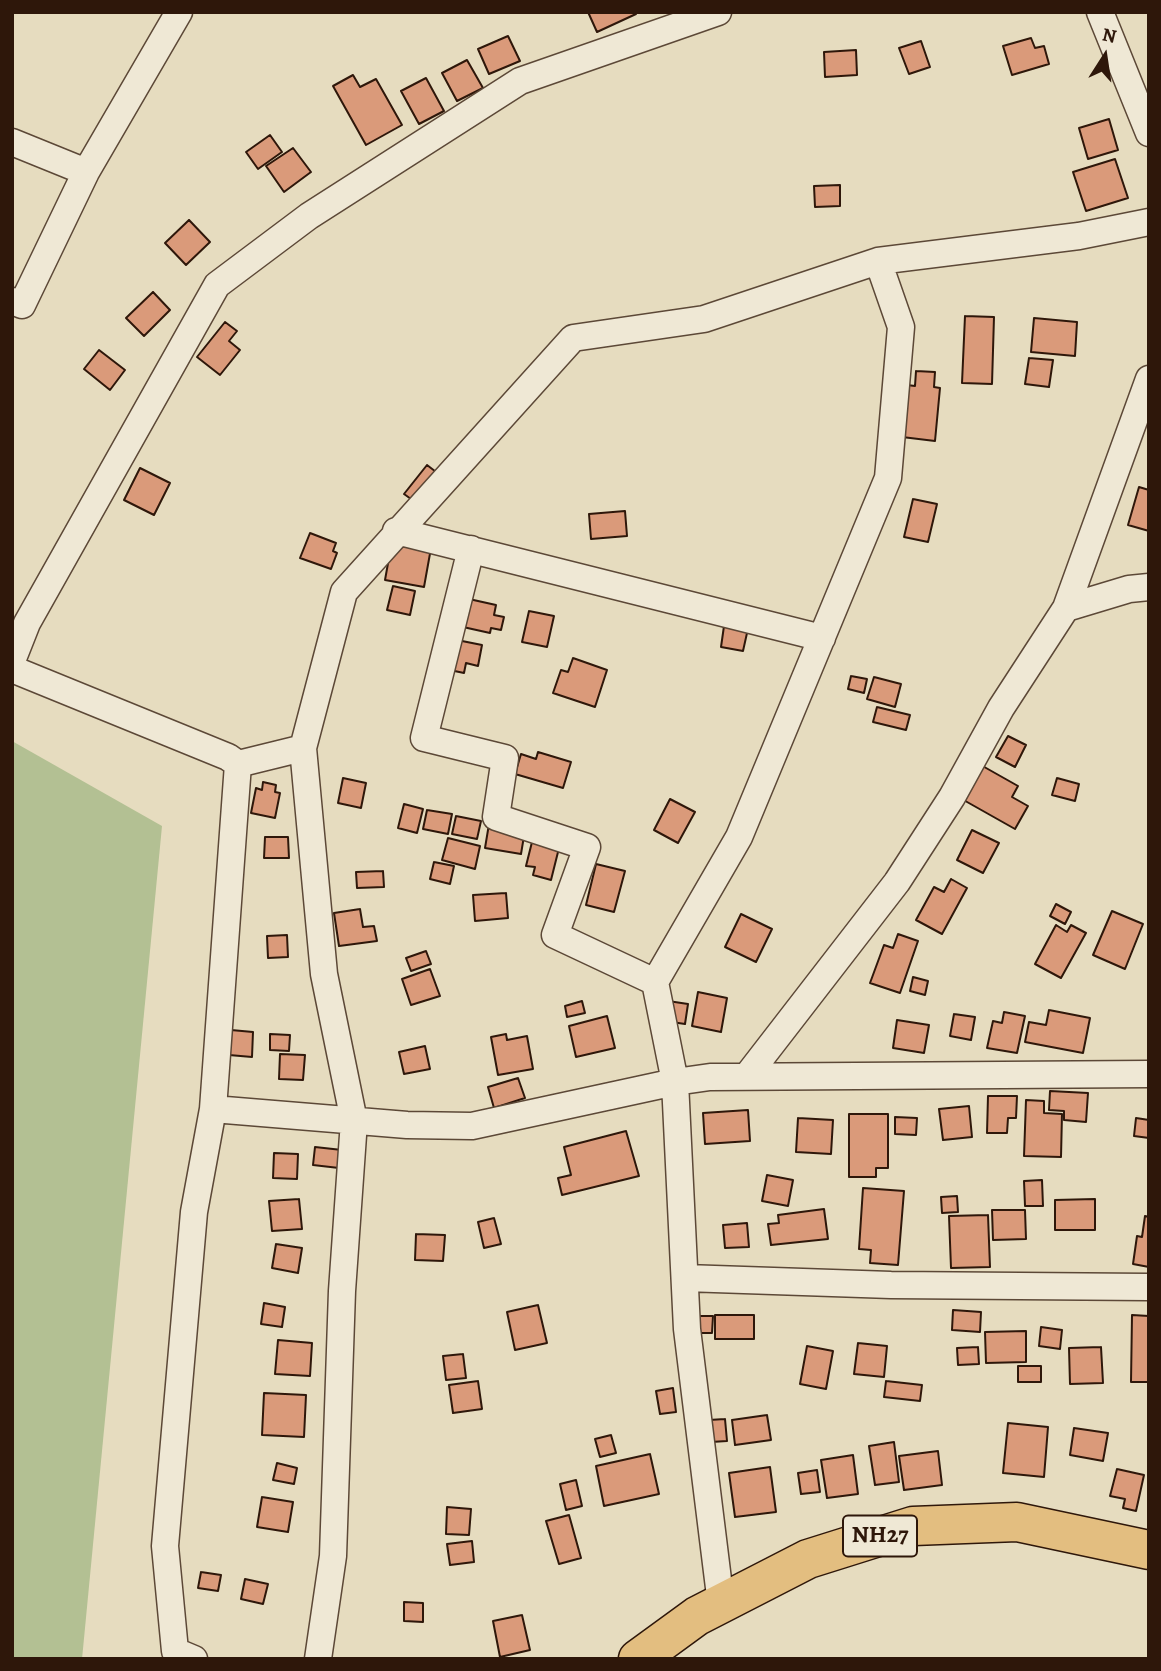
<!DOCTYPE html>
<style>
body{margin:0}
#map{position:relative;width:1161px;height:1671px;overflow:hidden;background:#e6dcbf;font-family:Alegreya,serif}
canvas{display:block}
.frame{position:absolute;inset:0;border:14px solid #2e170a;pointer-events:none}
.north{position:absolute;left:1070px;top:21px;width:70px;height:70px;-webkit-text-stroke:5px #efe8d5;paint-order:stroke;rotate:12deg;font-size:19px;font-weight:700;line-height:28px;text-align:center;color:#2e170a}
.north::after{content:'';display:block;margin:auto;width:24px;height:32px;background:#2e170a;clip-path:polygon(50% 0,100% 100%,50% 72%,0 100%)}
</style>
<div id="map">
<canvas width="1161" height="1671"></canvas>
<div class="frame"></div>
<div class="north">N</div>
</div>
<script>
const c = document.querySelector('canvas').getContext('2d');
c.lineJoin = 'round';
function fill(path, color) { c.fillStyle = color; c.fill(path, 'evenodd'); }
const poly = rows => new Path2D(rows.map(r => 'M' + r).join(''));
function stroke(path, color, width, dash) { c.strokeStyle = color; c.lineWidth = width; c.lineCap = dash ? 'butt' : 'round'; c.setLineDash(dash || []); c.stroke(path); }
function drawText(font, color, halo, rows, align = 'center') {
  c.font = font + ' Alegreya,serif'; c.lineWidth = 7; c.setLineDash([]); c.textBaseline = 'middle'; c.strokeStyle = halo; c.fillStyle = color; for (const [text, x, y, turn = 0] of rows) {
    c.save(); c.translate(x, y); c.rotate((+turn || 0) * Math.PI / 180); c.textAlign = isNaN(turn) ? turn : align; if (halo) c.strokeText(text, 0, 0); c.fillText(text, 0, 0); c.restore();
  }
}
const green = poly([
 [12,741,162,826,82,1659,12,1659]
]);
const building = poly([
 [588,12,635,12,636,14,597,32,588,12],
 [508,36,520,61,489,74,478,49,508,36],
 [1031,38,1035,48,1044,46,1049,64,1012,75,1003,46,1031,38],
 [921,41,930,67,909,74,899,48,921,41],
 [856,50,857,75,825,77,824,52,856,50],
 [467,60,483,88,457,101,442,73,467,60],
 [353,75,360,87,376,79,402,125,366,145,333,86,353,75],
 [426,78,444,111,419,124,401,91,426,78],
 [1109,119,1118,150,1088,159,1079,128,1109,119],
 [270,135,282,152,258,169,246,152,270,135],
 [293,148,311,172,284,192,266,166,293,148],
 [1115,159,1128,198,1086,211,1073,172,1115,159],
 [840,185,840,206,815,207,814,186,840,185],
 [189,220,210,242,186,265,165,243,189,220],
 [153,292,170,310,144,336,126,318,153,292],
 [965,316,994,317,992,384,962,383,965,316],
 [1034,318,1077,322,1075,356,1031,352,1034,318],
 [225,322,237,331,229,341,240,350,220,375,197,357,225,322],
 [99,350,125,370,110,390,84,369,99,350],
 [1029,358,1053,360,1049,387,1025,384,1029,358],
 [916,371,935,372,934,387,940,388,935,441,902,437,907,385,915,386,916,371],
 [427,465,440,475,418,504,404,494,427,465],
 [140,468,170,483,154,515,124,500,140,468],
 [1139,487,1149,490,1149,531,1128,525,1139,487],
 [913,499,937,504,928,542,904,537,913,499],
 [625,511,627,536,591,539,589,514,625,511],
 [310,533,336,543,333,551,337,553,331,569,300,558,310,533],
 [392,541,431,548,424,587,385,580,392,541],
 [393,586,415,591,410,615,387,610,393,586],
 [469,599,496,605,494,615,504,617,501,630,491,628,490,633,463,627,469,599],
 [529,611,554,616,547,647,522,642,529,611],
 [725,619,749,624,743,651,721,647,725,619],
 [452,639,482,645,478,666,466,663,464,673,445,669,452,639],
 [573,658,607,670,595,707,553,693,561,670,568,672,573,658],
 [851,676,867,679,864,693,848,689,851,676],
 [874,677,901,684,895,707,867,699,874,677],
 [877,707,910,715,906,730,873,722,877,707],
 [1008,736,1026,745,1015,767,996,757,1008,736],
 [538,752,571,762,563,788,515,774,521,754,536,759,538,752],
 [979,764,1018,786,1012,797,1028,806,1015,829,960,798,979,764],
 [343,778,366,783,361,808,338,803,343,778],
 [1057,778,1079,784,1075,801,1052,795,1057,778],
 [263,782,276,785,275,792,280,793,275,818,251,813,256,788,262,790,263,782],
 [670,799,695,812,678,843,654,830,670,799],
 [404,804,423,809,417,833,398,828,404,804],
 [427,810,452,814,448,834,423,829,427,810],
 [456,816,481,821,477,839,452,834,456,816],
 [489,824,525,830,521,854,485,848,489,824],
 [972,830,999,843,983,873,957,860,972,830],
 [265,837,288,837,289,858,264,858,265,837],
 [448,838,480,846,475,869,442,860,448,838],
 [532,842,559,848,551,880,533,875,535,867,526,866,532,842],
 [434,862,454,866,450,884,430,879,434,862],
 [596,864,625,871,614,912,586,905,596,864],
 [383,871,384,887,357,888,356,872,383,871],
 [951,879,967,888,942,934,916,920,934,887,944,892,951,879],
 [506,893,508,918,475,921,473,895,506,893],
 [1056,904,1071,912,1065,924,1050,916,1056,904],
 [360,909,363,927,374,926,377,941,339,946,334,913,360,909],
 [1112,911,1143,924,1125,969,1093,955,1112,911],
 [741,914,772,929,756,962,725,947,741,914],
 [1056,925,1067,932,1071,925,1086,933,1061,978,1035,964,1056,925],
 [898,934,918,941,900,993,870,983,884,945,893,948,898,934],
 [287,935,288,957,268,958,267,936,287,935],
 [426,951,431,964,411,971,406,958,426,951],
 [430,969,440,996,411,1005,402,979,430,969],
 [913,977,928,981,925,995,910,991,913,977],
 [698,992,727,998,721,1032,692,1026,698,992],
 [582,1001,585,1013,567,1017,565,1006,582,1001],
 [668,1001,688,1004,685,1024,665,1021,668,1001],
 [1049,1010,1090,1018,1083,1053,1025,1042,1029,1022,1046,1025,1049,1010],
 [1004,1012,1025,1016,1017,1053,987,1048,993,1021,1002,1023,1004,1012],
 [954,1014,975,1017,971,1040,950,1036,954,1014],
 [607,1016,615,1048,576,1057,569,1026,607,1016],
 [897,1020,929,1025,924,1053,893,1048,897,1020],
 [231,1030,253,1032,252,1057,229,1055,231,1030],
 [270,1034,290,1035,289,1051,270,1050,270,1034],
 [506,1034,507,1040,527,1036,533,1069,498,1075,491,1037,506,1034],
 [425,1046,430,1069,404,1074,399,1052,425,1046],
 [280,1054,305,1055,303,1080,279,1079,280,1054],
 [518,1078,525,1098,494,1108,488,1087,518,1078],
 [1050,1091,1088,1093,1086,1122,1064,1120,1064,1111,1049,1110,1050,1091],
 [988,1096,1017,1096,1016,1118,1008,1118,1007,1133,987,1133,988,1096],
 [1026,1100,1044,1101,1044,1113,1062,1114,1061,1157,1024,1156,1026,1100],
 [969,1106,972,1137,943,1140,939,1109,969,1106],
 [748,1110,750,1141,705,1144,703,1113,748,1110],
 [849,1114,888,1114,888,1168,876,1168,876,1177,849,1177,849,1114],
 [895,1117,917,1118,916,1135,895,1134,895,1117],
 [798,1118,833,1120,831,1154,796,1152,798,1118],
 [1136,1118,1149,1120,1149,1138,1134,1136,1136,1118],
 [626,1131,639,1176,562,1195,558,1178,571,1175,564,1147,626,1131],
 [315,1147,342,1150,339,1168,313,1165,315,1147],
 [274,1153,298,1154,297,1179,273,1178,274,1153],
 [767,1175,793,1180,788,1206,762,1201,767,1175],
 [1042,1180,1043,1206,1025,1206,1024,1181,1042,1180],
 [863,1188,904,1191,898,1265,870,1263,871,1250,859,1249,863,1188],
 [957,1196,958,1212,942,1213,941,1197,957,1196],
 [299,1199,302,1229,272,1231,269,1201,299,1199],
 [1095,1199,1095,1230,1055,1230,1055,1200,1095,1199],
 [824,1209,828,1239,771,1245,768,1224,779,1223,778,1215,824,1209],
 [992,1210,1025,1210,1026,1239,993,1240,992,1210],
 [988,1215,990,1267,951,1268,949,1216,988,1215],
 [1145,1216,1149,1217,1149,1267,1133,1264,1137,1236,1142,1237,1145,1216],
 [494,1218,501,1244,484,1248,478,1222,494,1218],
 [747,1223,749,1247,725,1248,723,1225,747,1223],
 [416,1234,445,1235,443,1261,415,1260,416,1234],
 [276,1244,302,1248,298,1273,272,1268,276,1244],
 [264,1303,285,1307,282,1327,261,1324,264,1303],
 [538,1305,547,1343,515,1350,507,1312,538,1305],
 [953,1310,981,1312,980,1332,952,1330,953,1310],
 [715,1315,754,1315,754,1339,715,1339,715,1315],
 [1132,1315,1149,1316,1149,1382,1131,1382,1132,1315],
 [696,1316,713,1316,712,1333,696,1333,696,1316],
 [1041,1327,1062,1330,1060,1349,1039,1346,1041,1327],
 [1026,1331,1026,1362,986,1363,985,1332,1026,1331],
 [278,1340,312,1343,310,1376,275,1374,278,1340],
 [858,1343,887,1346,884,1377,854,1374,858,1343],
 [807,1346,833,1351,826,1389,800,1384,807,1346],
 [978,1347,979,1364,958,1365,957,1348,978,1347],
 [1101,1347,1103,1383,1070,1384,1069,1348,1101,1347],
 [463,1354,466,1378,446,1380,443,1356,463,1354],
 [1018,1366,1041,1366,1041,1382,1018,1382,1018,1366],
 [478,1381,482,1409,453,1413,449,1385,478,1381],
 [886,1381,922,1385,920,1401,884,1397,886,1381],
 [673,1388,676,1412,660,1414,656,1391,673,1388],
 [264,1393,306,1395,304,1437,262,1435,264,1393],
 [767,1415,771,1440,735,1445,732,1420,767,1415],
 [725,1419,727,1441,711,1442,709,1420,725,1419],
 [1008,1423,1048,1427,1044,1477,1003,1473,1008,1423],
 [1074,1428,1108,1433,1103,1461,1070,1455,1074,1428],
 [611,1435,616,1453,600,1457,595,1439,611,1435],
 [894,1442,899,1482,875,1485,869,1446,894,1442],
 [938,1451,942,1485,904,1490,899,1456,938,1451],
 [650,1454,659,1494,604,1506,596,1466,650,1454],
 [853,1455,858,1494,827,1498,821,1460,853,1455],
 [277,1463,297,1468,294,1484,273,1480,277,1463],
 [770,1467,776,1512,735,1517,729,1473,770,1467],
 [1117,1469,1144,1475,1136,1511,1123,1508,1125,1499,1110,1496,1117,1469],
 [817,1470,820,1492,801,1494,798,1473,817,1470],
 [576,1480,582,1506,566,1510,560,1484,576,1480],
 [262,1497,293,1502,288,1532,257,1527,262,1497],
 [447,1507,471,1509,469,1535,446,1534,447,1507],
 [569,1515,581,1558,559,1564,546,1521,569,1515],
 [472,1541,474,1562,450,1565,447,1544,472,1541],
 [201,1572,221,1575,218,1591,198,1588,201,1572],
 [245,1579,268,1584,263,1604,241,1599,245,1579],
 [404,1602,423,1603,423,1622,404,1621,404,1602],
 [522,1615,530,1650,500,1657,493,1621,522,1615]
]);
const street = poly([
 [1100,12,1149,133],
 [12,142,86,172],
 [878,261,901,327,888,478,739,837,655,982,675,1082,710,1077,1149,1074],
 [12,301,22,305,86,172,179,12],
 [396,531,822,638],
 [471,549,424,738,505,758,496,817,587,847,555,935,655,982],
 [1066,608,1149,379],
 [12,661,27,623,217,285,309,216,520,81,718,12],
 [12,669,228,757,238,764],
 [303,748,324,974,354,1121,342,1291,333,1556,318,1659],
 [238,764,303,748,344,592,573,338,704,319,878,261,1079,236,1149,222],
 [747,1076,897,882,952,797,1001,708,1066,608,1129,589,1149,587],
 [213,1109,407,1125,472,1126,675,1082,687,1329,721,1604],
 [685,1278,891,1285,1149,1287],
 [194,1659,175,1651,165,1546,194,1212,213,1109,238,764]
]);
const highway = poly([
 [638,1659,697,1616,808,1559,913,1526,1017,1522,1149,1550]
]);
const shields = [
 [880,1536,74]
];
const shieldNames = [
 ["NH27",880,1536]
];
fill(green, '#b3c093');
fill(building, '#da9a7a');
stroke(building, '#2e170a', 2);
stroke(street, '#5c4837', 29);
stroke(highway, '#2e170a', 41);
stroke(street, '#efe8d5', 26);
stroke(highway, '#e3be80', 38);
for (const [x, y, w] of shields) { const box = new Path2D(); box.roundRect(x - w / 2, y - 20.5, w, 41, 5); c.fillStyle = '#efe8d5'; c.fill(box); stroke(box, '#2e170a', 2); }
drawText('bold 24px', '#2e170a', null, shieldNames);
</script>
